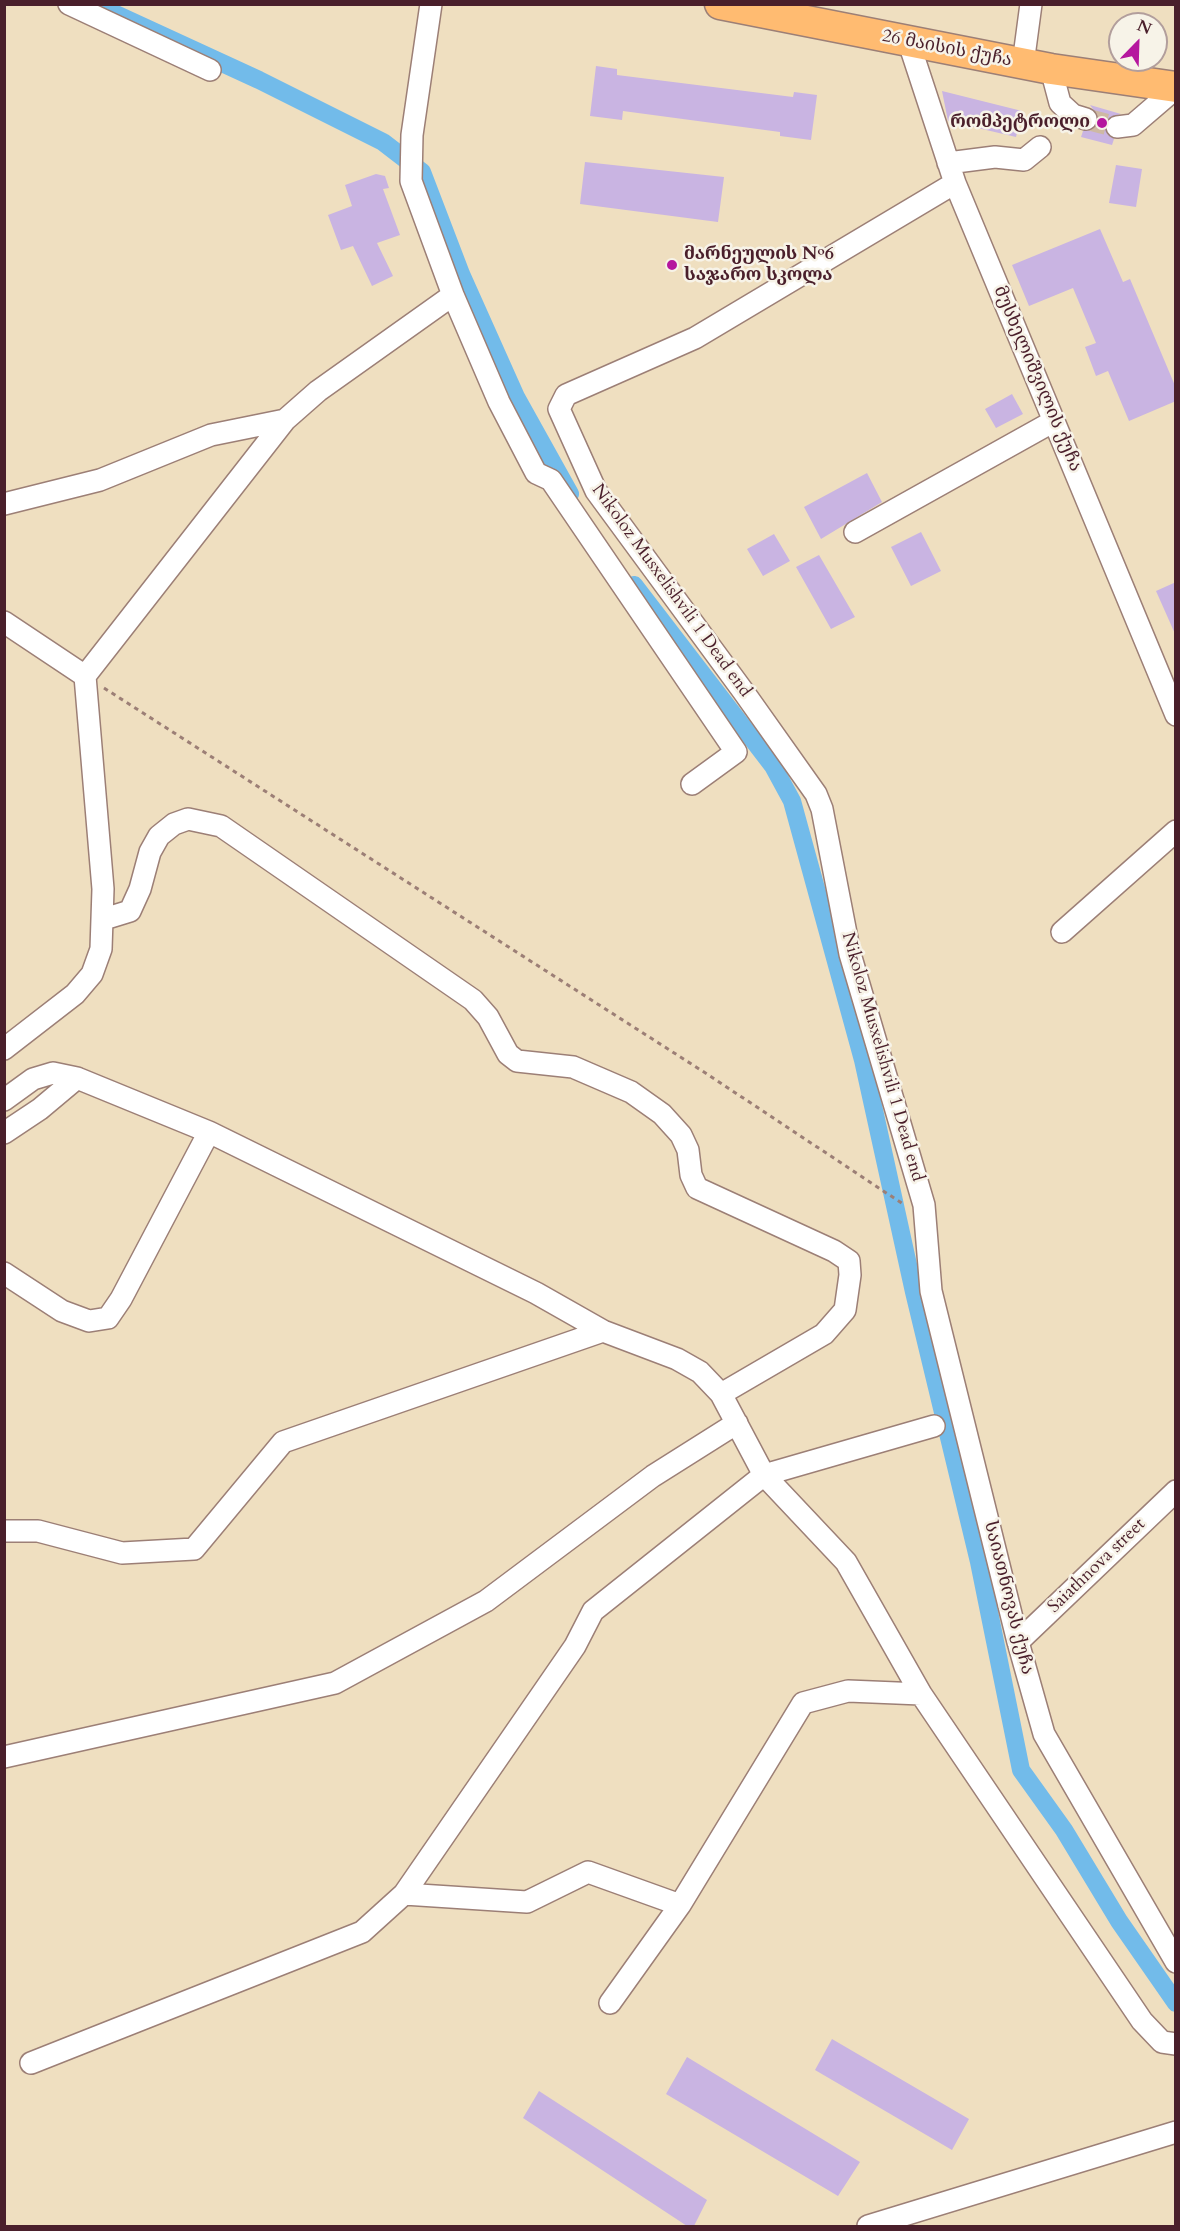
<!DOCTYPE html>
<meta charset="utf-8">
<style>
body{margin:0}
#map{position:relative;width:1180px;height:2231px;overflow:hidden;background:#efdfc0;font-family:Cardo,serif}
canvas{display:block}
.frame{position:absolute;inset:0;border:6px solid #4a1f2b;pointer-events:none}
.north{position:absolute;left:1108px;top:12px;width:60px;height:60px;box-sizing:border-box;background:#f7f3e8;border:2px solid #b29e9c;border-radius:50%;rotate:23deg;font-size:16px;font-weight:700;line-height:24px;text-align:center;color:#4a1f2b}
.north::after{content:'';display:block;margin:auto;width:21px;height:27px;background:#b5179e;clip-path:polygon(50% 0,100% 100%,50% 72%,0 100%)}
</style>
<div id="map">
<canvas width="1180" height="2231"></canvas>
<div class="frame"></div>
<div class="north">N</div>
</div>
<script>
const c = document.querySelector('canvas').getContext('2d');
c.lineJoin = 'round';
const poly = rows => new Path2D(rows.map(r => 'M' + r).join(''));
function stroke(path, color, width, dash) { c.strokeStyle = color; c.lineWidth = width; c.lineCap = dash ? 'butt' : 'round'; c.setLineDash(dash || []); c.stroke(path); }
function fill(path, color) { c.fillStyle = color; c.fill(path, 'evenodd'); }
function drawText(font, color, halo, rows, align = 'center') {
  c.font = font + ' Cardo,"Noto Serif Georgian",serif'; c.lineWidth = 5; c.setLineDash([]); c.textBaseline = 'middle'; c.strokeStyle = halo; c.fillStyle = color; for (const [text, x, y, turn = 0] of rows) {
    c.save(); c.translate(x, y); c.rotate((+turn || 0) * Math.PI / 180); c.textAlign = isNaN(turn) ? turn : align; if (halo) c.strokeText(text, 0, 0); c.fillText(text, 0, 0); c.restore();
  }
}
const canal = poly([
 [109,11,259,80,383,142,422,172,461,274,516,397,570,494],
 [634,585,773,766,792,801,863,1060,914,1292,979,1562,1021,1770,1064,1830,1119,1921,1176,2003]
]);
const building = poly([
 [596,66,617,69,617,75,793,97,794,92,817,95,811,140,780,136,780,132,623,111,622,120,590,116],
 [942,91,1022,111,1016,137,948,121],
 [1090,105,1121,114,1110,117,1105,123,1107,134,1114,139,1112,145,1081,137,1083,131,1094,129,1098,122,1098,116],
 [585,162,724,177,718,222,580,204],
 [1116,165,1142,169,1136,207,1109,203],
 [376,174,385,176,389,188,383,189,400,235,377,243,393,276,372,286,353,246,341,250,328,215,352,206,345,185],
 [1100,229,1123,282,1130,279,1176,388,1176,401,1129,421,1108,371,1096,376,1085,347,1096,343,1073,288,1029,306,1012,265],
 [1012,394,1023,414,996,428,985,409],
 [867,473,882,502,821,539,804,507],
 [921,532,941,571,911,586,891,547],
 [774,534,790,561,763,576,747,549],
 [819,555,855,617,831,629,796,567],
 [1176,582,1176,636,1156,591],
 [832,2039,969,2119,952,2150,815,2070],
 [687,2057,860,2162,838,2196,666,2094],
 [539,2091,707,2200,694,2226,687,2226,523,2118]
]);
const minorTunnel = poly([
 [1086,119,1117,127]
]);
const path = poly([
 [104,688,707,1074,903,1204]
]);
const minor = poly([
 [69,4,210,70],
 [431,4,412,135,411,181,453,295,499,402,536,473,551,480,736,752,692,784],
 [908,40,955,183,1176,715],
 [1023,64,1031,4],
 [1051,69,1060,103,1073,115,1086,119],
 [1117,127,1133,125,1176,88],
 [948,163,995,157,1024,160,1040,147],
 [955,183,695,338,566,395,559,409,596,491,743,691,816,794,822,809,850,954,924,1205,931,1291,1018,1642,1044,1734,1176,1962],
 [4,504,100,480,211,435,285,420],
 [855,532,1054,421],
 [4,622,85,676],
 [104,919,130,911,140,889,150,852,159,836,174,824,188,819,221,826,473,1000,488,1017,508,1054,517,1061,573,1067,631,1092,662,1114,681,1135,688,1150,691,1175,697,1188,834,1251,849,1261,850,1275,845,1310,824,1334,721,1394],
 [1062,932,1176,831],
 [4,1049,75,994,92,974,101,949,103,889,85,676,285,420,318,391,453,295],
 [4,1100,33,1079,53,1073,77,1078,209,1132],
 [4,1133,40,1109,77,1078],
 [4,1273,62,1311,89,1321,108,1318,121,1299,209,1132,536,1293,603,1331,677,1359,700,1372,721,1394,764,1475,846,1562,921,1694,1142,2021,1162,2042,1176,2044],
 [4,1531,38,1531,122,1553,194,1549,283,1442,603,1331],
 [1018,1642,1176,1491],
 [4,1757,335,1683,486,1601,653,1476,737,1423],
 [404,1894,527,1902,588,1872,680,1905],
 [610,2003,680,1905,803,1703,848,1691,921,1694],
 [31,2063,362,1932,404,1894,575,1646,593,1611,764,1475,934,1426],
 [868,2226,1176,2132]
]);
const highway = poly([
 [720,4,1051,69,1176,87]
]);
const markers = [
 [1102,123,6,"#b5179e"],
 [672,265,6,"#b5179e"]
];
const streetNames = [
 ["26 მაისის ქუჩა",947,49,11],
 ["მუსხელიშვილის ქუჩა",1037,379,67],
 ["Nikoloz Musxelishvili 1 Dead end",671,591,54],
 ["Nikoloz Musxelishvili 1 Dead end",882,1057,74],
 ["Saiathnova street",1097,1566,-44],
 ["საიათნოვას ქუჩა",1008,1598,76]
];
const poiNames = [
 ["რომპეტროლი",1090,123],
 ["მარნეულის №6",684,255,"left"],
 ["საჯარო სკოლა",684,276,"left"]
];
stroke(canal, '#72bbea', 18);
fill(building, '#c9b4e2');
stroke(minorTunnel, '#ceb9a2', 21, [21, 10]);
stroke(minor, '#9c7f76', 24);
stroke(highway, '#9c7f76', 33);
stroke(path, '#9c7f76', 3, [4.5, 4.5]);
stroke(minor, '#fff', 21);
stroke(highway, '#ffbb71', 30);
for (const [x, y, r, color] of markers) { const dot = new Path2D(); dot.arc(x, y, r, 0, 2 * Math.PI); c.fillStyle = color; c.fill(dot); stroke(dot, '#f7f3e8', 2); }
drawText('18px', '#4a1f2b', '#f7f3e8', streetNames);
drawText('bold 18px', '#4a1f2b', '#f7f3e8', poiNames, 'right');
</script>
